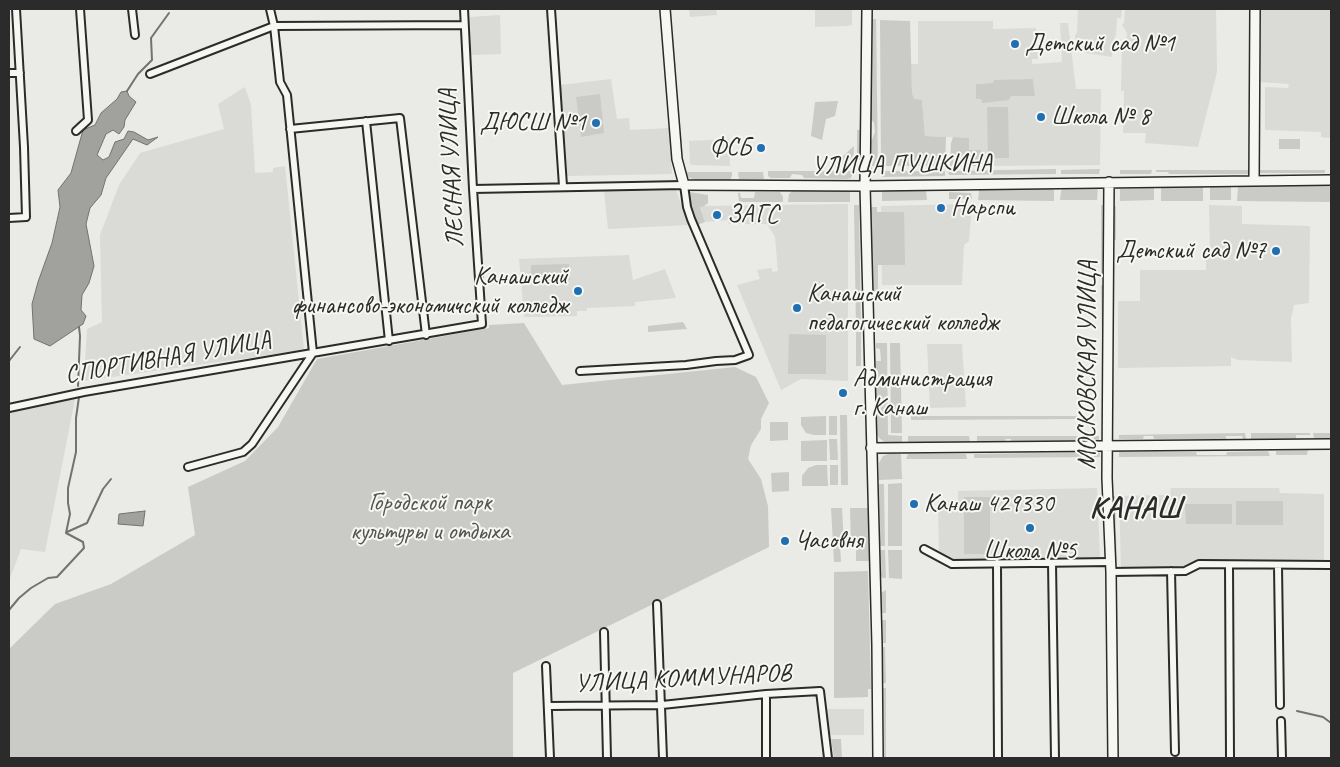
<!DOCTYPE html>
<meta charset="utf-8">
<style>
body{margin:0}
#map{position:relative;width:1340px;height:767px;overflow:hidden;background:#eaeae6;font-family:Caveat,sans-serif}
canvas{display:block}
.frame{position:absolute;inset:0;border:10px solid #2b2b2b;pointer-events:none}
</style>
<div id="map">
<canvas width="1340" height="767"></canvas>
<div class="frame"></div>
</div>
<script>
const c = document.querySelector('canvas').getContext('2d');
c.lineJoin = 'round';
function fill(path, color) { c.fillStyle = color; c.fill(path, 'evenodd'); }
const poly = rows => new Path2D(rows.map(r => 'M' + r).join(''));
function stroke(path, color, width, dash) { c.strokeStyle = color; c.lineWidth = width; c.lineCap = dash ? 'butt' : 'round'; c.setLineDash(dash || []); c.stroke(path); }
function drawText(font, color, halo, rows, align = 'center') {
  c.font = font + ' Caveat,sans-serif'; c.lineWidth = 4; c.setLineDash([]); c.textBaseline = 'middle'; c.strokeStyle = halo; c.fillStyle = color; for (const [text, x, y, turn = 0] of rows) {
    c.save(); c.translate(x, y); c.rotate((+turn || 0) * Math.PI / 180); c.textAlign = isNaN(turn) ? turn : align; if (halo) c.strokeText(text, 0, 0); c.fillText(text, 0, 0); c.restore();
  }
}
const built = poly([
 [689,9,716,9,717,15,690,17],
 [815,9,852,9,852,25,847,26,815,27],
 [1078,9,1122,9,1121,18,1117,18,1116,34,1113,42,1112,57,1086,53,1077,49,1075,35,1077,33],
 [1125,9,1216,9,1217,72,1198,147,1145,143,1146,133,1123,133,1124,97,1124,91,1121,91,1122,42,1126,41,1127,33,1122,25,1124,23],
 [1259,9,1331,9,1331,138,1321,137,1321,132,1265,130,1265,87,1288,88,1289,84,1258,82],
 [500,15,501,54,471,55,470,17],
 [918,21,993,21,993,29,1036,28,1038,59,1032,59,1032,64,1034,64,1062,62,1060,23,1068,23,1076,89,1101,89,1100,165,981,166,981,151,969,150,968,138,925,136,922,100,914,100,912,93,911,64,918,64],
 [1033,79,1035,96,1011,96,982,102,982,100,977,100,976,84,994,83,994,81],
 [611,79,617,119,629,118,630,130,669,128,672,174,567,176,560,85],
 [245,87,251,105,255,173,273,172,273,168,285,166,304,350,84,381,87,329,102,322,100,235,119,185,140,153,224,129,218,104],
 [729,139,730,166,692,165,690,164,689,141],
 [676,190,689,225,608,229,604,191],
 [848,204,848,381,801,379,781,390,737,285,760,279,757,270,772,268,772,272,778,271,775,237,767,224,729,224,728,220,705,222,700,206],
 [972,204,969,241,964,245,962,285,882,285,881,206],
 [1209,205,1242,206,1242,224,1310,226,1309,303,1294,305,1291,319,1292,362,1238,360,1231,357,1231,366,1118,368,1118,301,1140,301,1140,270,1206,270,1206,254,1210,254],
 [629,255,633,280,665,269,676,298,635,302,635,306,587,308,587,311,577,311,577,316,524,317,519,259],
 [927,344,962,344,966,407,930,408],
 [65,397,75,399,45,552,21,549,9,581,9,411],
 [1097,488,1100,558,1026,559,1026,555,993,556,993,560,939,561,938,501,958,500,958,491],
 [1171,488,1279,488,1280,493,1324,494,1324,564,1198,562,1183,568,1121,567,1119,496,1170,495],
 [827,709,864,709,864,735,829,735]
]);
const green = poly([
 [873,19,876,19,878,166,869,166,869,147,875,132,874,123,870,118,870,26],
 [880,20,910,21,912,93,914,99,922,100,925,136,946,137,945,166,881,166],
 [1033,79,1035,96,1011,96,1009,100,982,103,982,100,976,99,976,84,993,83,994,80],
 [600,94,604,133,581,137,576,97],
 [838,101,835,116,826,119,822,140,811,136,815,102],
 [987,107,1008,107,1009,158,988,158],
 [857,130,862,130,862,167,857,167],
 [953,137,969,138,969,150,981,150,981,166,950,166,951,143],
 [1279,139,1300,139,1300,149,1279,149],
 [854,146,853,167,831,167],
 [681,160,683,160,685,171,688,172,732,172,732,176,730,180,696,180,688,177,683,172],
 [1056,169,1056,174,949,175,948,171],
 [1100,169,1099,174,1061,174,1061,170],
 [1120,170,1152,170,1151,174,1120,174],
 [1156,170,1250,170,1250,174,1169,174,1168,172,1156,172],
 [1258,170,1325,170,1325,173,1258,173],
 [768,171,852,171,852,175,851,178,847,179,804,178,802,175,792,174,790,178,771,178,768,176],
 [881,171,945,171,945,176,882,177],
 [738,172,763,172,764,179,739,179],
 [1210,185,1231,186,1231,200,1210,200],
 [1331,185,1331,202,1237,201,1238,186],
 [1098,186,1097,200,1060,200,1061,191,1064,187],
 [981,187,1049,187,1054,190,1054,201,978,200,979,191],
 [1161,187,1203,187,1203,201,1161,201],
 [1154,188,1154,200,1120,201,1120,189],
 [850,190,850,202,788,202,789,194,792,191],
 [882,190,926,190,927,200,882,201],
 [690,192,708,195,708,203,704,206,700,207,705,222,697,225,685,196],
 [755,192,780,192,783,197,783,202,739,202,738,193,740,193,741,198,754,198],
 [949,192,971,193,972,199,949,199],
 [854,205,859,205,861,327,856,328],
 [1101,205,1104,205,1105,279,1101,279],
 [1113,206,1116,206,1116,240,1113,240],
 [870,207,877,207,877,212,904,212,905,262,905,265,878,265,878,291,871,292],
 [569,264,570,280,531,282,531,265],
 [1101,285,1105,285,1106,337,1102,337],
 [683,322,687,329,648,332,648,326],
 [524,323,562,385,735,367,756,377,769,403,761,419,761,429,751,445,748,459,761,479,768,506,769,547,513,673,513,758,9,758,9,649,55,604,111,584,195,535,188,487,245,461,278,427,317,359,489,328,489,325],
 [856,332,861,332,861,366,856,366],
 [789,334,826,335,826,374,788,374],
 [876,343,887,343,888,435,902,436,902,443,886,443,879,438,876,431,876,361,881,361,880,349,876,348],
 [890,343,900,343,902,433,891,433],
 [840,415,847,415,848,485,841,485],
 [826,416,826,435,814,435,806,433,801,425,801,417],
 [829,416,837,416,837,435,829,435],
 [911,416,1078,416,1078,419,911,420],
 [770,422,788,422,788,440,770,441],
 [1245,433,1246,439,1243,439,1242,436,1226,436,1226,439,1154,439,1153,436,1144,436,1143,439,1119,439,1119,435],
 [1251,433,1310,433,1310,435,1296,435,1296,439,1251,439],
 [1313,433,1331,433,1331,439,1314,438],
 [908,436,969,436,970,442,908,442],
 [977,436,1099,436,1099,441,1011,442,1011,439,1005,439,1006,442,977,442],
 [829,439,837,439,838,460,830,460],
 [827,440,827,461,801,461,801,441],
 [1308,450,1307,455,1276,455,1276,451],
 [1268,451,1270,456,1119,457,1119,452,1196,452,1197,455,1226,455,1227,452],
 [1095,452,1100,453,1100,457,974,458,974,454],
 [888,454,901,454,902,479,879,480,879,463,883,456],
 [908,454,966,454,967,459,906,459],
 [816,465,827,465,828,486,802,486,802,476,808,468],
 [830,465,838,465,838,485,830,485],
 [789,472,789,491,772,492,771,473],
 [902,483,902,546,888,546,888,484],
 [879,484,884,484,885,546,880,546],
 [1112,496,1115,496,1117,568,1114,568],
 [964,497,990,497,990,554,964,554],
 [1236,501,1283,501,1283,525,1236,525],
 [1185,504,1232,504,1232,524,1186,524],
 [831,508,842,508,844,545,840,545,841,562,834,562],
 [850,508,868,508,869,561,856,561,856,545,851,545],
 [880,550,885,550,886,578,883,578,880,576],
 [888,550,902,550,902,579,889,578],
 [868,571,871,689,868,689,868,697,834,698,834,572],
 [886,590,886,613,881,613,881,593],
 [881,620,886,620,886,643,881,643],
 [881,647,885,647,886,683,882,683],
 [883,688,886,688,886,758,884,758],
 [831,739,841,739,842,758,834,758]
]);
const water = poly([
 [127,91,129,96,136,102,125,120,124,127,119,134,113,130,106,134,97,155,103,160,109,157,115,142,124,139,128,131,134,132,148,140,158,137,147,145,133,139,106,178,101,195,90,208,86,224,94,266,89,283,82,295,81,310,86,316,83,324,50,346,34,339,32,304,38,282,52,243,60,207,58,190,71,173,83,130,95,125,101,113,117,99,121,92,127,91],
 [145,511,143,526,118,524,119,514,145,511]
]);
const stream = poly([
 [127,91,138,74,152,60,151,38,169,13],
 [9,361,20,347],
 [78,386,80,336,79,327],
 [67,532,87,523,103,489,111,479],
 [9,610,19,598,31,588,48,578,57,577,84,548,83,542,66,533,70,514,68,503,68,488,76,452,76,418,79,397],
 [1297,711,1323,717,1331,723]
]);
const street = poly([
 [132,9,135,35],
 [551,9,563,186],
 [9,73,20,73],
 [150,74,274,26,464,25],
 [366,121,389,341],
 [290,129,400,118,426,335],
 [76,131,88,120,80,9],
 [473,189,684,185,687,207,691,219,749,355,735,360,716,361,686,365,580,371],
 [9,218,26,217,24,147,16,9],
 [9,408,84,392,482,324,473,189,464,9],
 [188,467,243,452,252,444,313,353,287,95,280,82,274,26,270,9],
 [924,549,952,564,1111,562],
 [997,563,998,758],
 [1052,563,1055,758],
 [1229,565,1230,758],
 [1278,566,1280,705],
 [1171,571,1175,752],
 [1111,572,1185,571,1199,564,1331,565],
 [657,604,663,758],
 [604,632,607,758],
 [546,666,550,758],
 [766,694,766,758],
 [549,706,662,705,766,694,820,691,828,758],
 [1281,721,1282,758]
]);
const secondary = poly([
 [665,9,677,159,684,185,865,186,1331,180],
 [867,9,865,186,877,645,878,758],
 [1254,181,1255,9],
 [1109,182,1107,478,1111,572,1113,758],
 [871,448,1331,444]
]);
const markers = [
 [1015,44,5,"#1f6fb2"],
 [1041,117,5,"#1f6fb2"],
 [596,123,5,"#1f6fb2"],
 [761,148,5,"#1f6fb2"],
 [941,208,5,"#1f6fb2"],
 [717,215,5,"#1f6fb2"],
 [1276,251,5,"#1f6fb2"],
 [578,291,5,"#1f6fb2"],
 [797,308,5,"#1f6fb2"],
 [843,393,5,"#1f6fb2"],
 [914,504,5,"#1f6fb2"],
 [1030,528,5,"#1f6fb2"],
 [785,541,5,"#1f6fb2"]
];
const poiNames = [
 ["Детский сад №1",1025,44],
 ["Школа № 8",1051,117],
 ["ДЮСШ №1",586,123,"right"],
 ["ФСБ",751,148,"right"],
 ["Нарспи",951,208],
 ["ЗАГС",727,215],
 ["Детский сад №7",1266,251,"right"],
 ["Канашский",568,277,"right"],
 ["финансово-экономичский колледж",568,306,"right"],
 ["Канашский",807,294],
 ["педагогический колледж",807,323],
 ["Администрация",853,379],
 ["г. Канаш",853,408],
 ["Канаш 429330",924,504],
 ["Часовня",795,541],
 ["Школа №5",1030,551,"center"]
];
const streetNames = [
 ["УЛИЦА ПУШКИНА",902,165,-1],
 ["ЛЕСНАЯ УЛИЦА",452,168,-93],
 ["СПОРТИВНАЯ УЛИЦА",168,358,-10],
 ["МОСКОВСКАЯ УЛИЦА",1088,365,-90],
 ["УЛИЦА КОММУНАРОВ",683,679,-3]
];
const parkNames = [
 ["Городской парк",430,503],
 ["культуры и отдыха",430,532]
];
const districtNames = [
 ["КАНАШ",1136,509]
];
fill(built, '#dadad6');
fill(green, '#cacac7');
fill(water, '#a1a19e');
stroke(water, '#727270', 1);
stroke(stream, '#727270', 2);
stroke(street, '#2b2b2b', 10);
stroke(secondary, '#2b2b2b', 12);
stroke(street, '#f6f6f2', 6);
stroke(secondary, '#f6f6f2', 9);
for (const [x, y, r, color] of markers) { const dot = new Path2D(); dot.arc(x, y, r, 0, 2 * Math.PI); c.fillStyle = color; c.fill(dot); stroke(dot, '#f6f6f2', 2); }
drawText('25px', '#2b2b2b', '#f6f6f2', poiNames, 'left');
drawText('25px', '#2b2b2b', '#f6f6f2', streetNames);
drawText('25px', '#535352', '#f6f6f2', parkNames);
c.letterSpacing = '1px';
drawText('bold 30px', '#2b2b2b', '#f6f6f2', districtNames);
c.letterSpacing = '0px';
</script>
